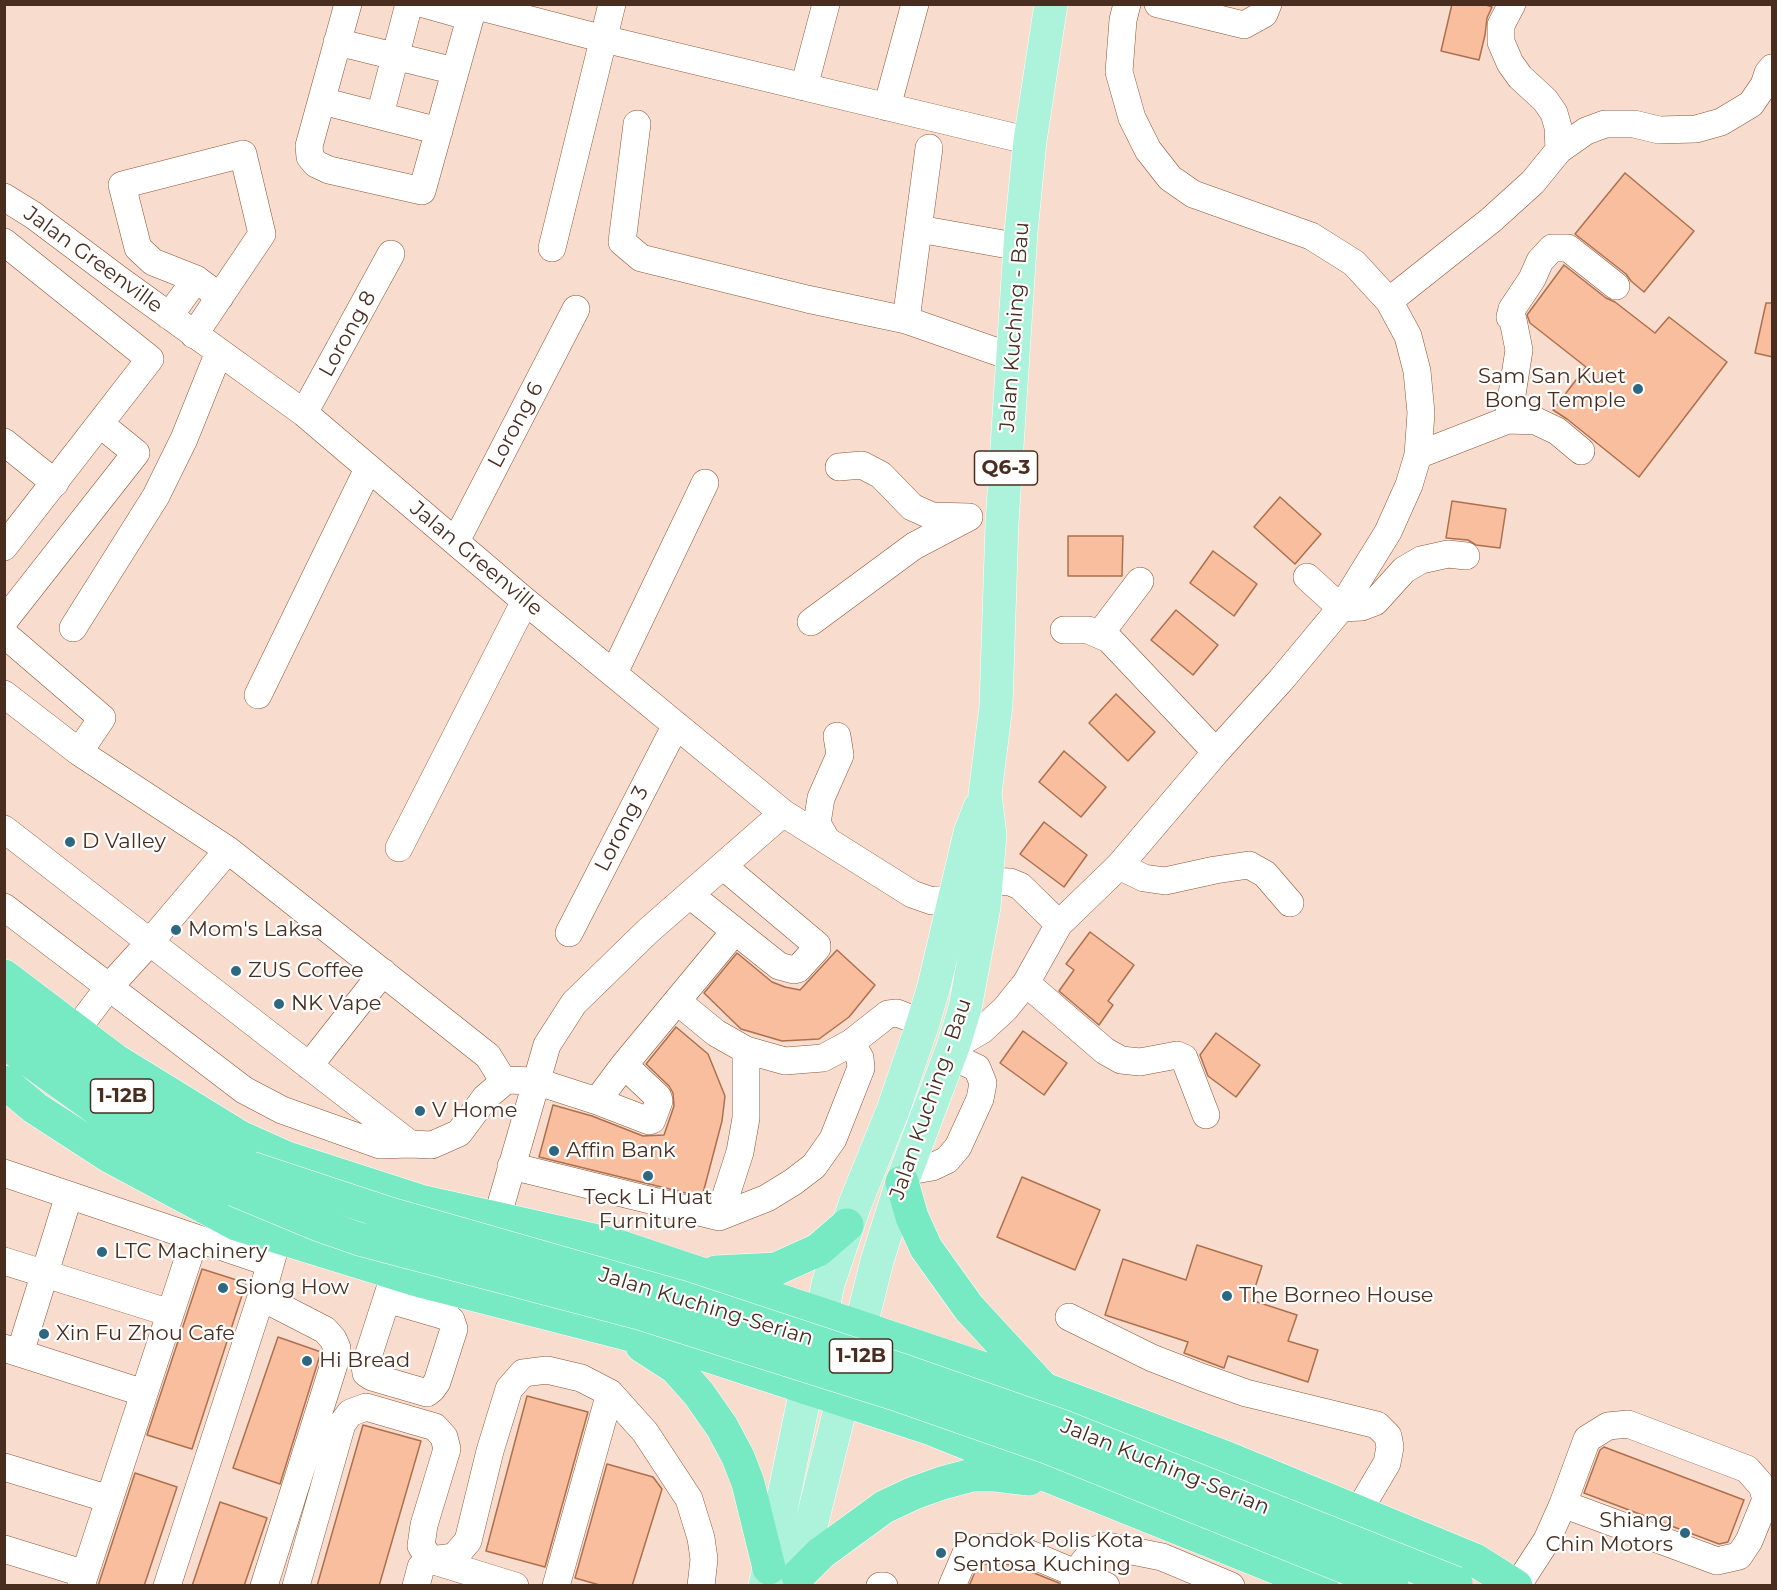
<!DOCTYPE html>
<style>
body{margin:0}
#map{position:relative;width:1777px;height:1590px;overflow:hidden;background:#f8dcce;font-family:Montserrat,sans-serif}
canvas{display:block}
.frame{position:absolute;inset:0;border:6px solid #492e20;pointer-events:none}
</style>
<div id="map">
<canvas width="1777" height="1590"></canvas>
<div class="frame"></div>
</div>
<script>
const c = document.querySelector('canvas').getContext('2d');
c.lineJoin = 'round';
function fill(path, color) { c.fillStyle = color; c.fill(path, 'evenodd'); }
const poly = rows => new Path2D(rows.map(r => 'M' + r).join(''));
function stroke(path, color, width, dash) { c.strokeStyle = color; c.lineWidth = width; c.lineCap = dash ? 'butt' : 'round'; c.setLineDash(dash || []); c.stroke(path); }
function drawText(font, color, halo, rows, align = 'center') {
  c.font = font + ' Montserrat,sans-serif'; c.lineWidth = 4.5; c.setLineDash([]); c.textBaseline = 'middle'; c.strokeStyle = halo; c.fillStyle = color; for (const [text, x, y, turn = 0] of rows) {
    c.save(); c.translate(x, y); c.rotate((+turn || 0) * Math.PI / 180); c.textAlign = isNaN(turn) ? turn : align; if (halo) c.strokeText(text, 0, 0); c.fillText(text, 0, 0); c.restore();
  }
}
const building = poly([
 [1452,4,1483,4,1492,7,1487,18,1485,35,1479,60,1441,51,1452,4],
 [1625,173,1694,231,1644,292,1631,281,1626,274,1575,234,1625,173],
 [1564,265,1606,298,1615,302,1655,333,1669,317,1727,362,1639,477,1567,419,1553,410,1586,367,1530,323,1527,315,1564,265],
 [1766,303,1773,303,1773,357,1755,353,1766,303],
 [1280,497,1321,534,1295,564,1254,527,1280,497],
 [1452,501,1506,509,1500,548,1476,545,1468,540,1446,538,1452,501],
 [1068,536,1123,536,1122,576,1068,576,1068,536],
 [1213,551,1257,584,1234,616,1190,583,1213,551],
 [1176,610,1218,645,1193,675,1151,640,1176,610],
 [1116,694,1155,732,1128,761,1089,723,1116,694],
 [1064,751,1106,787,1081,817,1039,782,1064,751],
 [1044,822,1087,855,1064,887,1020,854,1044,822],
 [1090,932,1134,965,1108,1001,1113,1005,1099,1025,1059,991,1074,970,1066,964,1090,932],
 [837,950,875,985,849,1017,819,1039,782,1041,741,1029,704,993,737,953,772,982,785,987,800,990,837,950],
 [676,1027,708,1054,725,1096,722,1121,702,1197,539,1157,553,1105,592,1116,643,1136,664,1135,674,1106,673,1093,669,1086,646,1064,676,1027],
 [1023,1031,1067,1063,1044,1095,1000,1063,1023,1031],
 [1216,1033,1260,1065,1236,1097,1208,1076,1200,1055,1216,1033],
 [1022,1177,1100,1210,1075,1270,997,1237,1022,1177],
 [1197,1245,1262,1266,1251,1300,1297,1315,1288,1341,1318,1350,1308,1382,1228,1356,1224,1368,1184,1353,1188,1342,1105,1315,1123,1259,1186,1280,1197,1245],
 [202,1269,246,1283,192,1449,147,1435,202,1269],
 [278,1337,321,1352,280,1484,233,1468,278,1337],
 [527,1396,588,1412,545,1567,486,1551,527,1396],
 [363,1425,421,1441,379,1586,317,1586,363,1425],
 [1604,1447,1744,1500,1728,1542,1719,1544,1584,1493,1600,1450,1604,1447],
 [607,1464,653,1477,662,1489,632,1586,603,1586,575,1578,607,1464],
 [135,1473,177,1487,144,1586,98,1586,135,1473],
 [220,1502,267,1518,244,1586,192,1586,220,1502],
 [993,1563,1014,1565,1059,1583,1059,1586,969,1586,978,1565,993,1563]
]);
const minor = poly([
 [348,4,309,146,310,157,316,164,329,170,422,191,474,4],
 [424,4,470,17],
 [1158,4,1244,25,1264,14,1268,4],
 [1512,4,1501,25,1501,42,1510,63,1520,77,1545,100,1554,113,1558,127,1559,150],
 [473,5,604,39,1030,141],
 [337,42,455,71],
 [804,87,826,4],
 [322,101,439,131],
 [887,107,915,4],
 [380,115,409,4],
 [637,124,622,242,641,258,807,299,906,320,1012,357],
 [4,197,33,215,117,278,304,413,525,601,783,813,912,894,932,901,954,898],
 [919,229,1020,247],
 [4,242,150,359,4,547],
 [552,248,612,4],
 [1389,301,1491,220,1533,182,1559,150,1586,131,1605,124,1634,124,1659,130,1696,129,1721,122,1751,104,1764,85,1768,73,1772,68],
 [169,316,196,279],
 [906,320,929,148],
 [194,335,262,234,243,154,122,185,138,248,153,262,196,279,220,297],
 [304,413,391,254],
 [1508,420,1519,350,1513,320,1510,317,1512,309,1532,279,1540,261,1552,248,1568,248,1616,286],
 [4,442,55,483],
 [1418,455,1508,420,1536,421,1557,431,1581,451],
 [839,467,862,465,881,475,912,507,932,516,969,517],
 [456,541,576,309],
 [1307,577,1341,608,1362,607,1375,602,1404,570,1421,560,1448,554,1466,556],
 [4,621,136,453,100,424],
 [811,622,914,546,969,517],
 [73,628,156,496,184,439,219,352],
 [1064,630,1088,630,1109,639,1216,752],
 [4,634,102,718,79,752],
 [1100,634,1140,581],
 [614,673,705,483],
 [4,694,79,752,228,850,488,1056,501,1077,506,1080,535,1081,597,1101,624,1065,735,931],
 [258,695,368,469],
 [4,829,410,1144,432,1145,459,1133,485,1098,506,1080],
 [826,839,817,823,821,798,840,755,837,736],
 [399,848,525,601],
 [1119,866,1144,878,1165,881,1215,870,1249,865,1265,874,1290,903],
 [987,881,1010,882,1020,886,1059,924],
 [690,895,779,966,794,970,798,969,817,948,817,945,723,866],
 [4,907,244,1090,282,1110,380,1145,410,1144],
 [569,933,676,725],
 [1026,983,1105,1051,1121,1060,1140,1062,1177,1055,1184,1058,1206,1115],
 [677,1001,716,1033,746,1050,785,1061,823,1058,851,1043,888,1014,897,1013,923,1023],
 [77,1029,109,987,150,942,228,850],
 [953,1047,982,1030,1005,1009,1026,983,1059,924,1119,866,1216,752,1281,680,1341,608,1388,532,1409,485,1418,455,1421,413,1417,371,1408,336,1389,301,1354,263,1311,236,1193,194,1170,178,1148,150,1132,118,1119,72,1123,20,1127,4],
 [309,1066,383,972],
 [597,1101,649,1121,652,1120,659,1101,658,1097,624,1065],
 [908,1164,915,1170,932,1167,947,1160,958,1147,980,1099,983,1083,977,1068,962,1061,947,1063],
 [511,1166,719,1217,767,1198,793,1182,814,1166,833,1139,861,1068,860,1058,851,1043],
 [4,1173,270,1263],
 [719,1217,740,1152,746,1118,746,1050],
 [497,1218,547,1045,574,1003,648,931,783,813],
 [4,1261,170,1313],
 [261,1297,325,1330,333,1339,337,1348,336,1358,264,1586],
 [387,1299,445,1316,451,1320,454,1329,437,1382,432,1389,427,1393,372,1377,366,1373,365,1366,395,1273],
 [1069,1317,1152,1358,1201,1377,1246,1393,1377,1425,1388,1436,1390,1447,1387,1463,1358,1512],
 [4,1348,144,1393],
 [20,1353,69,1195],
 [4,1467,109,1499],
 [4,1549,85,1574],
 [81,1586,195,1238],
 [167,1586,261,1297,278,1237],
 [296,1586,342,1424,350,1413,366,1407,435,1427,444,1437,447,1449,424,1525,421,1546,431,1560,515,1586],
 [416,1586,421,1567,431,1560,454,1557,468,1541,490,1451,509,1389,523,1373,547,1370,581,1378,610,1393,645,1432,689,1499,701,1538,704,1559,701,1586],
 [556,1586,610,1393],
 [880,1586,884,1586],
 [952,1586,967,1551,992,1547,1018,1549,1106,1586],
 [1074,1586,1083,1563,1093,1551,1107,1546,1162,1557,1231,1586],
 [1517,1586,1547,1540,1563,1504,1587,1439,1608,1426,1628,1424,1747,1469,1762,1486,1766,1499,1749,1541,1739,1556,1717,1561,1563,1504]
]);
const major = poly([
 [765,1586,828,1284,855,1204,893,1110,923,1023,934,986,970,833,980,807],
 [796,1586,877,1261,902,1182,953,1047,965,1008,984,907,990,835,985,794,996,706,1002,523,1021,232,1030,141,1051,4]
]);
const highway = poly([
 [4,976,115,1060,240,1137,287,1158,420,1201,612,1244,1044,1389,1227,1458,1475,1560,1516,1586],
 [4,1006,61,1051,140,1107,197,1141,251,1168],
 [4,1042,121,1126,235,1190],
 [4,1082,35,1108,109,1156,236,1224,417,1280,697,1352,929,1428,1322,1586],
 [902,1182,912,1217,926,1248,969,1308,1041,1386],
 [716,1272,776,1269,818,1250,847,1225],
 [642,1346,676,1368,699,1394,722,1427,738,1457,748,1483,769,1568],
 [798,1576,821,1553,884,1507,914,1493,942,1483,972,1475,995,1475,1029,1479]
]);
const highwayBridge = poly([
 [251,1168,384,1212,677,1296,904,1371,1062,1426,1456,1583],
 [235,1190,319,1225,359,1239,639,1313,895,1394,1049,1448,1392,1586]
]);
const markers = [
 [1638,389,6,"#2d6780"],
 [70,842,6,"#2d6780"],
 [176,930,6,"#2d6780"],
 [236,971,6,"#2d6780"],
 [279,1004,6,"#2d6780"],
 [420,1111,6,"#2d6780"],
 [554,1151,6,"#2d6780"],
 [648,1176,6,"#2d6780"],
 [102,1252,6,"#2d6780"],
 [223,1288,6,"#2d6780"],
 [1227,1296,6,"#2d6780"],
 [44,1334,6,"#2d6780"],
 [307,1361,6,"#2d6780"],
 [1685,1533,6,"#2d6780"],
 [941,1553,6,"#2d6780"]
];
const shields = [
 [1006,468,63],
 [122,1096,63],
 [861,1356,63]
];
const shieldNames = [
 ["Q6-3",1006,468],
 ["1-12B",122,1096],
 ["1-12B",861,1356]
];
const streetNames = [
 ["Jalan Greenville",93,260,36],
 ["Jalan Kuching - Bau",1015,327,-86],
 ["Lorong 8",348,334,-61],
 ["Lorong 6",516,425,-62],
 ["Jalan Greenville",476,559,40],
 ["Lorong 3",622,829,-63],
 ["Jalan Kuching - Bau",931,1099,-71],
 ["Jalan Kuching-Serian",706,1307,17],
 ["Jalan Kuching-Serian",1165,1467,22]
];
const poiNames = [
 ["Sam San Kuet",1626,377,"right"],
 ["Bong Temple",1626,401,"right"],
 ["D Valley",82,842],
 ["Mom's Laksa",188,930],
 ["ZUS Coffee",248,971],
 ["NK Vape",291,1004],
 ["V Home",432,1111],
 ["Affin Bank",566,1151],
 ["Teck Li Huat",648,1198,"center"],
 ["Furniture",648,1222,"center"],
 ["LTC Machinery",114,1252],
 ["Siong How",235,1288],
 ["The Borneo House",1239,1296],
 ["Xin Fu Zhou Cafe",56,1334],
 ["Hi Bread",319,1361],
 ["Shiang",1673,1521,"right"],
 ["Chin Motors",1673,1545,"right"],
 ["Pondok Polis Kota",953,1541],
 ["Sentosa Kuching",953,1565]
];
fill(building, '#f9be9e');
stroke(building, '#ad704e', 1.5);
stroke(minor, '#8f5433', 28);
stroke(major, '#fff', 34);
stroke(highway, '#fff', 34);
stroke(minor, '#fff', 27);
stroke(major, '#adf2db', 33);
stroke(highway, '#77e9c3', 33);
stroke(highwayBridge, '#fff', 34, []);
stroke(highwayBridge, '#77e9c3', 33);
for (const [x, y, r, color] of markers) { const dot = new Path2D(); dot.arc(x, y, r, 0, 2 * Math.PI); c.fillStyle = color; c.fill(dot); stroke(dot, '#fff', 2); }
for (const [x, y, w] of shields) { const box = new Path2D(); box.roundRect(x - w / 2, y - 17, w, 34, 4.5); c.fillStyle = '#fff'; c.fill(box); stroke(box, '#492e20', 1.5); }
drawText('bold 20px', '#492e20', null, shieldNames);
drawText('21px', '#492e20', '#fff', streetNames);
drawText('21px', '#492e20', '#fff', poiNames, 'left');
</script>
